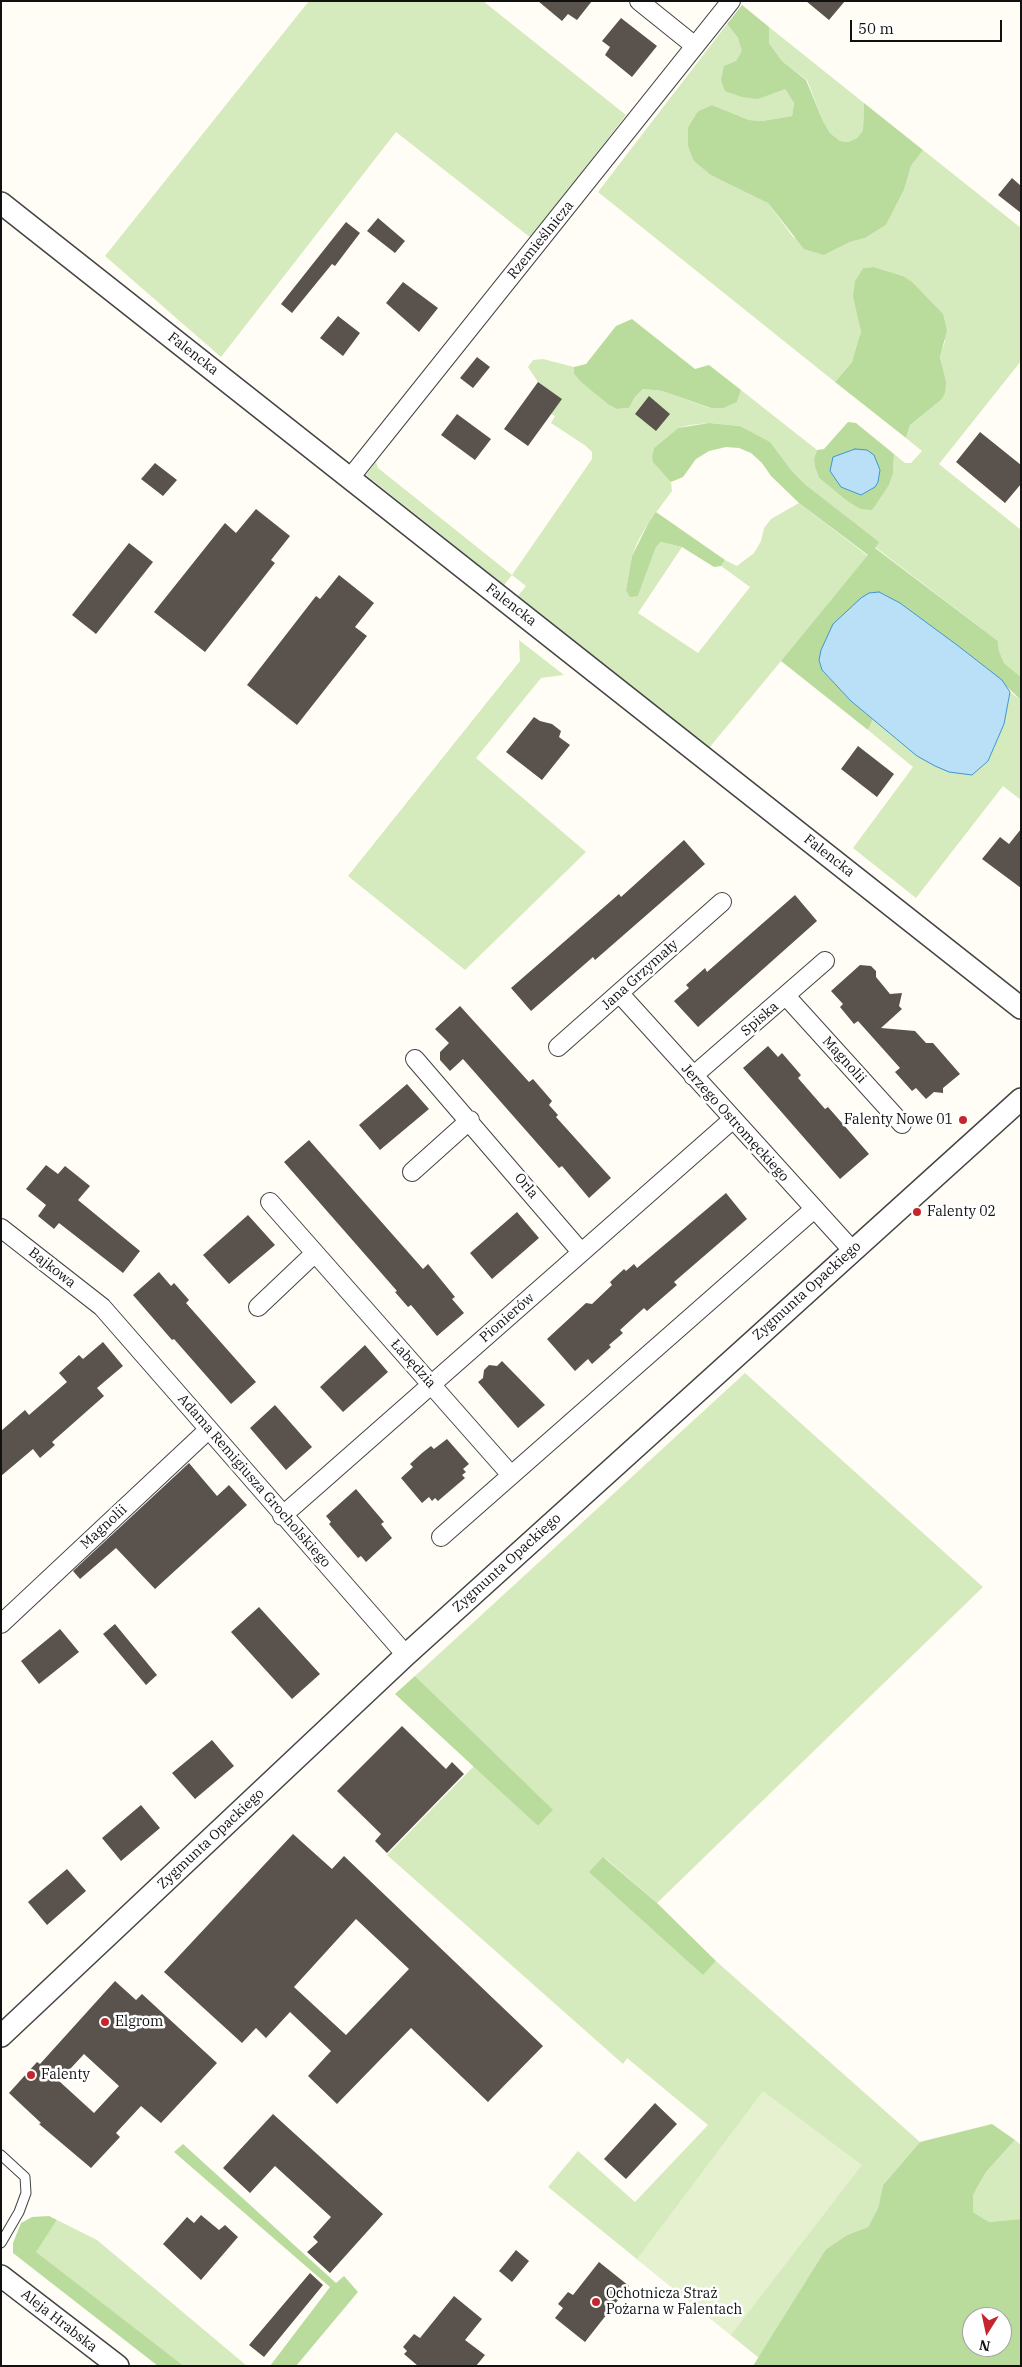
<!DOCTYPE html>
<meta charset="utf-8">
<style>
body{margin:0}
#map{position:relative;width:1022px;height:2367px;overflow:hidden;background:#fffdf5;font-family:"IBM Plex Serif",serif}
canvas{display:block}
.frame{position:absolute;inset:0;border:2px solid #111;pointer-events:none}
.north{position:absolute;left:962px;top:2307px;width:50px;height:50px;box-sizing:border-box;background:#fff;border:1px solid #a0a0a0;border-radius:50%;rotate:190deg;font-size:14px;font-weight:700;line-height:20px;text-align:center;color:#111}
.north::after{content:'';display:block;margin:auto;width:18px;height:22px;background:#c4262e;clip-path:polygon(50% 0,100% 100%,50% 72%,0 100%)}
.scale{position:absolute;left:850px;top:20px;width:152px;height:22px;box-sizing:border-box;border:2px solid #111;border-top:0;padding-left:6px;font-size:15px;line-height:18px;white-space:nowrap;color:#111;-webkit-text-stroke:4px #fff;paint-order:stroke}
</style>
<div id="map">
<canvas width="1022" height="2367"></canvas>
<div class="frame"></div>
<div class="north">N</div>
<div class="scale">50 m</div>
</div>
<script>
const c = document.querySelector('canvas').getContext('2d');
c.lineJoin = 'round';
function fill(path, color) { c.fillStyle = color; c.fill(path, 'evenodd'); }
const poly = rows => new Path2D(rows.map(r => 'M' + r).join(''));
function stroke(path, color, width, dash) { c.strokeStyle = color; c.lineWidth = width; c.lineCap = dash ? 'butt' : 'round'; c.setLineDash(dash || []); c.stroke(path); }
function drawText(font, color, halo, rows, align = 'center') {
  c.font = font + ' "IBM Plex Serif",serif'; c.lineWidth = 5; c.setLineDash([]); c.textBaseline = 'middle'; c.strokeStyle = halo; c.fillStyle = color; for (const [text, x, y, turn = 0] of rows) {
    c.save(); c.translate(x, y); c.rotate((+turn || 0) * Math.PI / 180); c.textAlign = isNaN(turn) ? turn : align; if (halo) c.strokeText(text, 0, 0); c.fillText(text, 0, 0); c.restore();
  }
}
const green = poly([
 [309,1,483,1,626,115,531,238,396,132,221,357,105,256],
 [727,24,738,38,743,51,736,61,785,89,794,103,792,116,762,121,749,120,712,105,698,111,688,127,688,146,693,160,768,203,793,237,824,255,850,242,865,238,886,225,904,190,911,166,923,150,1021,228,1021,361,939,464,1021,530,1021,677,1004,663,999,651,998,641,875,547,878,542,806,485,791,470,769,442,740,426,709,423,690,425,678,428,654,448,652,456,668,476,671,482,672,491,649,522,638,541,632,556,626,590,638,596,656,547,661,542,682,547,638,613,698,653,750,587,721,566,725,560,737,566,754,553,761,541,764,528,771,519,799,503,868,556,709,748,518,596,526,586,512,575,504,585,366,475,376,462,378,468,512,575,592,459,592,452,586,446,551,423,555,416,551,414,562,399,538,382,528,367,533,360,543,359,574,367,574,374,581,382,617,409,629,408,635,397,643,389,662,391,710,408,724,408,737,402,741,390,817,450,814,459,819,478,847,501,860,509,889,485,893,474,894,454,905,463,911,463,922,451,906,438,910,425,941,400,944,375,940,356,945,341,903,276,874,267,863,268,855,281,854,296,861,332,857,351,852,362,835,382,598,192],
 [769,27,864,103,863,130,857,138,848,142,840,141,830,133,823,121,807,80,782,61,769,43],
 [519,640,564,675,541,678,476,758,586,852,465,970,348,876,520,661],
 [1010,692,1021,700,1021,800,1003,786,916,898,853,848,913,767,868,730,873,719,917,756,972,775,988,761,1004,724],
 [745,1373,983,1587,657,1903,604,1857,703,1974,716,1961,920,2142,883,2185,878,2208,868,2227,847,2235,826,2249,759,2358,548,2187,578,2151,635,2202,708,2125,627,2058,623,2064,387,1855,474,1766,538,1826,552,1811,415,1676],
 [1015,2140,1021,2145,1021,2219,989,2222,973,2212,973,2195,986,2172],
 [57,2220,97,2240,247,2366,184,2366,35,2252]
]);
const forest = poly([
 [742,5,769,27,769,43,782,61,806,80,823,121,830,133,840,141,848,142,857,138,863,130,864,103,923,150,911,166,904,190,886,225,865,238,850,242,824,255,804,249,768,203,711,175,693,160,688,146,688,127,698,111,712,105,749,120,762,121,792,116,794,103,785,89,758,99,742,97,725,91,721,80,724,66,736,61,742,51,738,38,727,24],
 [874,267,903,276,912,282,943,314,947,330,940,357,946,382,945,393,941,400,910,425,906,438,835,382,852,362,861,332,853,296,855,281,863,268],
 [632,319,695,369,709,365,741,390,737,402,724,408,711,408,662,391,643,389,635,397,629,408,617,409,608,404,581,382,574,374,574,367,586,364,616,326],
 [848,422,856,423,894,454,893,474,889,485,872,510,860,509,847,501,819,478,815,466,814,459,817,450,824,449],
 [709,423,740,426,770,442,791,470,806,485,879,542,875,548,998,641,999,651,1004,663,1021,677,1021,700,988,669,900,603,879,592,819,660,822,670,851,701,873,719,868,730,781,661,868,555,799,503,771,476,762,463,751,453,739,448,726,447,709,451,696,459,683,477,671,482,653,462,652,456,654,448,678,428],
 [656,512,725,560,721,566,714,567,682,547,661,542,656,547,638,596,630,597,626,590,632,556,649,522],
 [415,1676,553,1810,538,1826,395,1694],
 [603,1857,657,1903,716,1961,703,1975,589,1872],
 [992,2124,1015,2140,986,2172,973,2195,973,2212,989,2222,1021,2219,1021,2366,753,2366,826,2249,847,2235,868,2227,878,2208,883,2185,920,2142],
 [972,2317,1002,2317,1002,2347,972,2347],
 [183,2144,336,2283,344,2276,358,2292,296,2366,270,2366,330,2287,174,2152],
 [49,2216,57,2220,36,2252,184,2366,158,2366,13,2253,13,2243,21,2223,32,2217]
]);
const pitch = poly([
 [763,2091,862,2165,731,2335,637,2259]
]);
const water = poly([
 [855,449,867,450,874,455,880,470,878,482,875,487,861,495,841,487,830,471,833,457,855,449],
 [879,592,900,603,957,645,1002,680,1010,692,1004,724,988,761,972,775,949,772,935,766,917,756,851,701,822,670,819,660,821,650,833,624,861,598,869,593,879,592]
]);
const building = poly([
 [538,1,592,1,577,20,568,14,562,21],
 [806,1,845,1,829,20],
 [621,18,657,46,632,77,605,55,610,47,602,41],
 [1012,178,1021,186,1021,213,998,195],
 [378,218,405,241,395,253,367,231],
 [346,222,360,233,335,266,332,264,292,313,281,304],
 [403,282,438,308,419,332,386,303],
 [338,316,360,333,343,356,320,338],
 [477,357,490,367,473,388,460,378],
 [538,382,562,399,528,446,504,429],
 [649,396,670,414,656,431,635,414],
 [457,414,491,439,475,460,441,435],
 [980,432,1021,465,1021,484,1005,503,956,462],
 [155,463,177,480,163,496,141,479],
 [256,509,290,536,271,560,275,563,205,652,154,612,225,523,236,533],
 [129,543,153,562,96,634,72,615],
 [339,575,374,603,355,627,367,636,297,725,247,685,316,596,320,599],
 [534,717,540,721,552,724,561,731,559,737,570,745,542,780,506,752],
 [858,746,894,774,877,797,841,769],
 [1021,829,1021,888,982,859,1000,837,1009,844],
 [684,840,705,864,595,960,593,957,531,1011,511,988,619,894,621,897],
 [795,895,817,921,698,1027,674,1001,689,988,686,985,705,968,707,972],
 [860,965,871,966,876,971,876,977,890,994,902,993,899,1006,902,1009,881,1028,915,1031,926,1043,933,1043,960,1074,943,1088,943,1093,934,1092,926,1099,916,1088,912,1091,895,1072,900,1068,858,1021,854,1024,840,1007,843,1004,831,991],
 [460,1006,529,1082,533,1079,552,1101,549,1105,558,1115,556,1117,611,1178,589,1198,562,1166,559,1168,463,1059,450,1071,440,1060,440,1052,449,1043,435,1029],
 [768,1046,778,1057,782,1053,801,1075,798,1078,825,1109,828,1107,869,1154,840,1179,743,1068],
 [407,1084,429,1109,380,1150,359,1125],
 [309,1140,423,1269,428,1264,455,1297,452,1299,464,1313,437,1336,411,1305,408,1307,395,1292,397,1291,284,1162],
 [46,1165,58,1174,65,1166,90,1186,78,1200,140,1251,123,1273,59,1223,54,1229,38,1216,46,1205,26,1189],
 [726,1193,747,1219,674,1282,677,1285,647,1311,644,1308,620,1330,623,1333,609,1345,611,1347,592,1364,588,1359,575,1371,547,1339,586,1303,592,1304,612,1285,610,1282,624,1269,626,1271,634,1264,637,1268],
 [517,1212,539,1238,492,1279,470,1253],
 [248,1215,275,1245,229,1284,203,1255],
 [159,1272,171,1286,174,1283,189,1300,186,1303,256,1382,231,1404,174,1339,172,1340,133,1295],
 [103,1342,123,1366,97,1388,104,1396,52,1442,55,1445,40,1458,33,1449,1,1476,1,1431,25,1410,29,1415,67,1382,59,1373,79,1355,83,1359],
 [365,1345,388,1372,343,1412,320,1387],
 [502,1361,545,1405,518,1428,478,1382,483,1378,484,1370,489,1365,497,1366],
 [275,1405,312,1447,286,1470,250,1428],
 [447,1439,469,1464,463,1469,466,1472,462,1475,465,1478,438,1501,435,1498,432,1501,429,1497,422,1503,401,1478,413,1467,410,1464,422,1453,431,1446,434,1449],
 [189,1463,217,1496,229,1485,247,1505,155,1589,116,1548,80,1579,73,1571],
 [356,1489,384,1522,381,1524,392,1538,366,1562,361,1556,358,1558,329,1524,331,1522,326,1516],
 [259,1607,320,1674,292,1699,231,1632],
 [115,1624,157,1675,146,1685,103,1634],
 [60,1629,79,1652,39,1684,21,1661],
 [402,1726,446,1769,452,1762,464,1774,387,1853,375,1841,381,1834,337,1791],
 [212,1740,234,1766,195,1799,172,1773],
 [141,1805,160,1828,121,1861,102,1838],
 [293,1834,332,1869,344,1856,543,2046,488,2102,411,2028,337,2104,308,2076,331,2051,290,2012,266,2038,256,2028,242,2043,164,1972],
 [356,1919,409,1969,346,2035,294,1987],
 [67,1869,86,1891,47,1925,28,1902],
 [115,1981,136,2000,142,1994,217,2063,161,2123,141,2106,116,2133,120,2137,91,2168,39,2124,41,2123,9,2093,37,2062,40,2064],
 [84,2054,119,2086,94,2113,59,2081],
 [655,2103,677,2124,626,2179,604,2159],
 [273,2114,383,2214,330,2273,307,2252,318,2242,313,2237,331,2217,275,2166,250,2193,223,2168],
 [201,2215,219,2230,225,2225,238,2237,201,2280,163,2244,187,2217,194,2223],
 [516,2250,529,2261,512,2282,499,2271],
 [599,2262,629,2286,585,2342,555,2318,563,2308,558,2304,568,2292,573,2295],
 [310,2273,323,2285,264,2357,249,2345],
 [454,2296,482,2319,465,2340,485,2355,476,2366,418,2366,404,2354,407,2351,403,2347,414,2334,420,2338]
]);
const service = poly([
 [1,2155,25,2177,26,2193,19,2212,1,2243]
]);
const minor = poly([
 [639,1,695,46],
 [350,478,731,1],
 [620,994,852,1250],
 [786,996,902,1124],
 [558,1047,722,902],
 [415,1059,581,1252],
 [693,1076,825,961],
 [412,1172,470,1120],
 [270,1202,511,1475],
 [1,1228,102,1307,406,1655],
 [258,1307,315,1253],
 [282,1516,732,1120],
 [441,1537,813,1210],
 [1,1624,208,1430]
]);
const tertiary = poly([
 [1,203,1021,1008],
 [1,2036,406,1655,1021,1099],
 [1,2276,118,2366]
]);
const markers = [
 [963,1120,5,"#c4262e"],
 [917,1212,5,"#c4262e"],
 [105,2022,5,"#c4262e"],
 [31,2075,5,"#c4262e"],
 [596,2302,5,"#c4262e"]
];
const streetNames = [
 ["Rzemieślnicza",541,240,-51],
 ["Falencka",193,354,38],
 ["Falencka",511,605,38],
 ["Falencka",829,856,38],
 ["Jana Grzymały",640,975,-42],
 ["Spiska",760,1019,-41],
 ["Magnolii",844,1060,48],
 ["Jerzego Ostromęckiego",735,1123,48],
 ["Orla",526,1186,50],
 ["Bajkowa",52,1268,38],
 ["Zygmunta Opackiego",807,1291,-42],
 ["Pionierów",507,1318,-41],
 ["Łabędzia",413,1364,48],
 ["Adama Remigiusza Grocholskiego",254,1481,49],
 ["Magnolii",104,1527,-43],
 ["Zygmunta Opackiego",507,1563,-42],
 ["Zygmunta Opackiego",211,1839,-43],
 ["Aleja Hrabska",59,2321,38]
];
const poiNames = [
 ["Falenty Nowe 01",953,1120,"right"],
 ["Falenty 02",927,1212],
 ["Elgrom",115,2022],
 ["Falenty",41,2075],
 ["Ochotnicza Straż",606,2294],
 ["Pożarna w Falentach",606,2310]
];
fill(green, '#d5ebbd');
fill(forest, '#b9dc9c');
fill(pitch, '#e6f2cf');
fill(water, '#b9e0f7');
stroke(water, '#3f96cf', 1);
fill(building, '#5a524d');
stroke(service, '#444', 11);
stroke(minor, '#444', 20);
stroke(tertiary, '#444', 24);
stroke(service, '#fff', 9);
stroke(minor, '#fff', 18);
stroke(tertiary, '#fff', 21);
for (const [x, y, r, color] of markers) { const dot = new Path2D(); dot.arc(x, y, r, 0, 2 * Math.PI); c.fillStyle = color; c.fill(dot); stroke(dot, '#fff', 2); }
drawText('14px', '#111', '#fff', streetNames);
drawText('14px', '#111', '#fff', poiNames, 'left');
</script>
